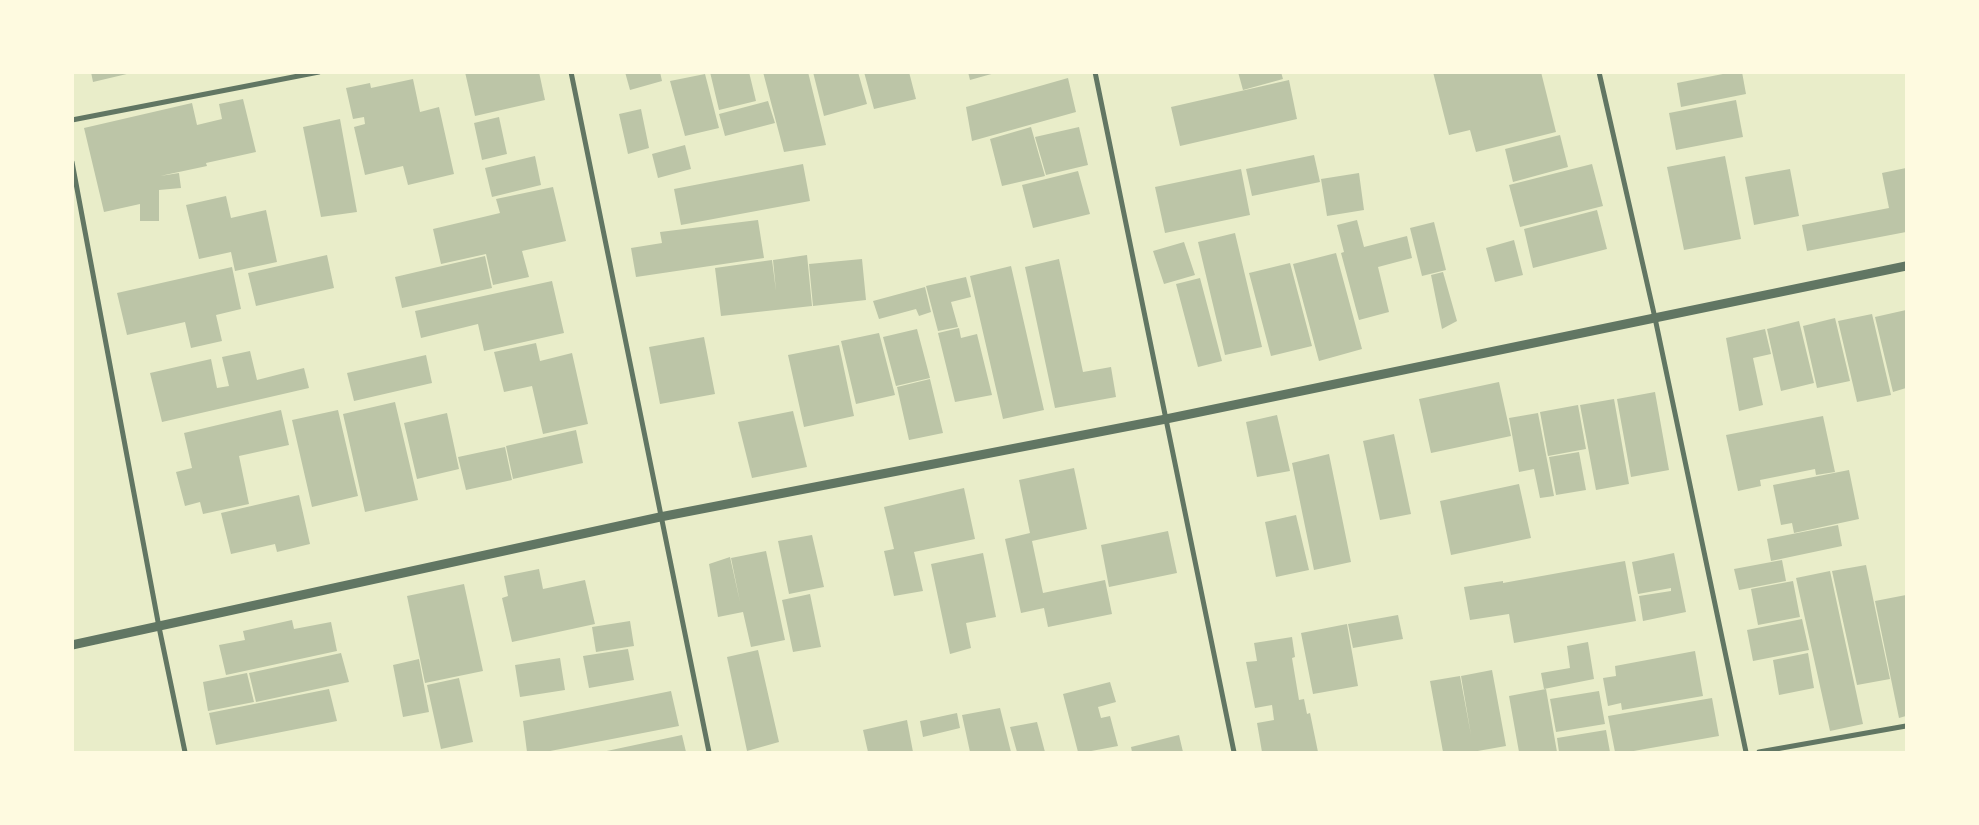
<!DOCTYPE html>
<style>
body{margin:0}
#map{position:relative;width:1979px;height:825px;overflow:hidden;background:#e9edc9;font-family:"Noto Serif",serif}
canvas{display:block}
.frame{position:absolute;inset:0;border:74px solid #fefae0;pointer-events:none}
</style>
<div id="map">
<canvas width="1979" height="825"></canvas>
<div class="frame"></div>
</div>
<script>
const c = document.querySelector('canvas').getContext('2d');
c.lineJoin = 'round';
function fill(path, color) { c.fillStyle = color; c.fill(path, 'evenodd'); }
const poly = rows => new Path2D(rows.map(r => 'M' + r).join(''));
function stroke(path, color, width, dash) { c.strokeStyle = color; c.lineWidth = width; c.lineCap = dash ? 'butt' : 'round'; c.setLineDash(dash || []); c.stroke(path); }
const building = poly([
 [91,72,131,72,131,73,93,82],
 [465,72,539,72,545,100,475,116],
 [625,72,660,72,662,81,630,90],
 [710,72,749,72,756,101,719,110],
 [763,72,808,72,826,145,784,152],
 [813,72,858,72,867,104,824,116],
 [864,72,909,72,916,99,874,109],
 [968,72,995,72,995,73,970,80],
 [1238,72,1281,72,1283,79,1243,90],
 [1433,72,1541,72,1556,132,1476,152,1470,130,1449,135],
 [1733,72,1742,72,1746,94,1681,107,1677,83],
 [705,74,719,128,685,136,670,81],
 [1068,78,1076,112,972,141,966,107],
 [413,79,420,112,439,107,454,174,408,185,403,166,365,175,354,127,365,124,364,117,353,119,346,88,370,83,371,88],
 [1289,80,1297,119,1180,146,1171,107],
 [243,99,256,152,206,163,207,166,160,176,179,173,181,188,159,190,159,221,140,221,140,204,104,212,84,128,192,103,197,125,222,119,219,104],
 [1736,100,1743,137,1676,150,1669,113],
 [768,101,775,123,725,136,719,114],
 [641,109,649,148,628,154,619,114],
 [499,117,507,154,482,160,474,123],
 [340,119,357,212,321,217,303,127],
 [1031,127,1045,176,1002,186,990,139],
 [1079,127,1088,165,1046,175,1035,137],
 [1560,135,1568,167,1513,182,1505,149],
 [685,145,691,169,658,178,652,154],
 [1314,155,1320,182,1252,196,1246,169],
 [535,156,541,185,492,197,485,168],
 [1725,156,1741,239,1684,250,1667,167],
 [803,164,810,201,681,225,674,189],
 [1592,164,1603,206,1520,227,1509,185],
 [1906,168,1906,232,1807,251,1802,225,1889,208,1882,173],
 [1241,169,1250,215,1165,233,1155,187],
 [1790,169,1799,216,1754,225,1745,177],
 [1078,171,1090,214,1033,228,1022,185],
 [1359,173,1364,210,1327,216,1321,179],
 [553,187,566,241,522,251,529,277,493,285,486,254,441,264,433,229,500,213,496,199],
 [226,196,231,218,266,210,277,262,235,271,231,252,199,259,186,205],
 [1597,210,1607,249,1533,268,1524,229],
 [758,220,764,258,636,277,631,248,662,243,660,232],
 [1357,220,1364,247,1407,236,1412,258,1378,267,1389,312,1359,320,1341,253,1344,252,1337,225],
 [1434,222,1446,270,1422,276,1410,228],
 [1235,233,1262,347,1225,355,1198,242],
 [1514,240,1523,275,1495,282,1486,248],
 [1184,242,1195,275,1164,284,1153,251],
 [1336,253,1362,349,1319,361,1293,264],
 [327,255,334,288,256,306,248,273],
 [807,255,812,306,721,316,715,268,772,260,776,291,773,260],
 [485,256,492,288,402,308,395,277],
 [862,259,866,300,813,306,809,264],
 [1059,259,1083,372,1111,367,1116,397,1055,408,1025,267],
 [1290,263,1312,346,1271,356,1249,273],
 [1011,266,1044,410,1003,419,970,276],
 [232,267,241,309,216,315,222,341,191,348,185,322,127,335,117,293],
 [1443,272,1457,321,1442,329,1431,275],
 [966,277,971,297,951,302,958,327,938,331,926,286],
 [1200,278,1222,361,1198,367,1176,284],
 [552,281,564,333,484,351,478,324,421,338,415,311],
 [925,287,931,312,919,316,916,309,879,319,873,301],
 [1906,310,1906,388,1893,392,1875,317],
 [1872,314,1891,395,1857,402,1838,321],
 [1835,318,1850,381,1817,388,1803,326],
 [1799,321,1814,383,1781,391,1767,329],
 [959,328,961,338,977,334,992,395,955,402,938,333],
 [917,329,930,378,896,386,883,337],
 [1765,329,1771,354,1753,358,1763,405,1739,411,1726,338],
 [879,333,895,395,856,404,841,341],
 [704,337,715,394,660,404,649,347],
 [536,343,540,361,572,353,588,424,543,434,532,386,504,392,494,352],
 [839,345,854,416,804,427,788,355],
 [250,351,257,380,304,368,309,388,162,422,150,373,211,359,217,388,229,386,222,357],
 [426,355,432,383,354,401,347,373],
 [930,379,943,433,909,440,897,387],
 [1499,382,1511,436,1431,453,1419,399],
 [1655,392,1669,470,1631,477,1617,399],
 [1614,399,1629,484,1596,490,1580,405],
 [395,402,418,500,365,512,343,414],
 [1578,405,1586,449,1548,456,1540,412],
 [281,410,289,445,239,456,249,504,203,514,200,502,185,506,176,472,192,468,184,433],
 [338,410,358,496,312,507,292,420],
 [793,411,807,467,752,478,738,422],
 [447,413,459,469,417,479,404,423],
 [1538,413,1554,496,1540,498,1534,469,1519,472,1509,418],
 [1277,415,1290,471,1257,477,1246,422],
 [1823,416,1835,472,1816,475,1815,469,1760,480,1761,486,1738,491,1726,435],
 [576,430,583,463,513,479,506,446],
 [1394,434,1411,514,1380,520,1363,441],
 [505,447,512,480,466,490,458,457],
 [1579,452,1586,490,1556,495,1549,457],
 [1329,454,1351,562,1314,570,1292,463],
 [1074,468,1087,529,1032,541,1043,593,1105,580,1112,614,1048,627,1044,608,1021,613,1005,539,1030,533,1019,480],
 [1849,470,1859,519,1794,533,1792,523,1781,525,1773,485],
 [1519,484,1531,538,1451,555,1440,501],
 [964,488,975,539,914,552,923,591,894,596,884,551,894,549,884,507],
 [299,495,310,544,277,552,275,544,231,554,221,513],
 [1296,515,1309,570,1276,577,1265,522],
 [1838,525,1842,546,1771,561,1767,539],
 [1168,531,1177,573,1109,587,1101,545],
 [812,535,824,587,789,594,778,541],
 [766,551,785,640,751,647,743,612,718,617,709,564,730,557,740,602,731,558],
 [983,553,996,617,966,623,971,648,950,654,931,564],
 [1674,553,1686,612,1643,621,1639,596,1671,591,1671,588,1638,594,1632,562],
 [1782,560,1786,581,1739,590,1734,569],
 [1625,561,1636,621,1514,643,1509,614,1470,620,1464,587,1503,581,1503,583],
 [1866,565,1890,679,1857,685,1832,571],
 [539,569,543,589,585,580,595,624,512,642,502,598,508,596,504,576],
 [1830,571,1863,724,1830,731,1796,578],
 [1793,581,1800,617,1758,625,1751,589],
 [464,584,483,671,425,683,407,596],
 [810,594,821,647,793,652,782,600],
 [1906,595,1906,716,1899,718,1875,601],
 [1398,615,1403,639,1353,648,1348,624],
 [1802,619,1809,650,1753,661,1747,630],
 [292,620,294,629,331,622,337,651,226,675,219,645,245,640,243,631],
 [630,621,634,646,596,652,592,627],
 [1347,624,1358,686,1313,694,1301,633],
 [1292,637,1295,657,1292,658,1299,700,1304,699,1307,714,1310,713,1318,752,1262,752,1257,723,1274,720,1272,705,1255,708,1246,662,1257,661,1254,643],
 [1588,642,1594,679,1544,689,1541,673,1570,668,1567,646],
 [628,649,634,680,589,688,583,656],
 [758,650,779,742,747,751,727,657],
 [1695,651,1703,696,1622,710,1621,703,1608,706,1603,678,1616,676,1615,666],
 [341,653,349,682,256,702,249,673],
 [1808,653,1814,688,1779,695,1773,660],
 [560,658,565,690,520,697,515,665],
 [419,659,429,712,403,717,393,665],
 [1492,670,1506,746,1472,752,1443,752,1430,681,1460,676,1471,735,1461,676],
 [247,673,254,702,208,711,203,682],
 [459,678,473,742,441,749,427,685],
 [1110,682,1116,702,1098,707,1101,718,1110,716,1118,746,1086,752,1078,752,1063,694],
 [329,689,337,721,216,745,209,713],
 [1546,689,1557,752,1519,752,1509,696],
 [671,691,679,726,545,752,527,752,523,721],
 [1599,691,1605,724,1556,732,1550,699],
 [1712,698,1719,736,1628,752,1615,752,1608,716],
 [1000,708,1011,752,970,752,962,715],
 [957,713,960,728,923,737,920,721],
 [907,720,913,752,868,752,863,730],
 [1037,722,1045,752,1017,752,1010,727],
 [1606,730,1610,752,1559,752,1557,738],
 [682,735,686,752,602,752],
 [1179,735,1183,752,1132,752,1131,747]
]);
const minor = poly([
 [571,72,709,752],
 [1095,72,1234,752],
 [1599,72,1655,318,1746,752],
 [72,120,319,72],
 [72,162,159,627,185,752],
 [1759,752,1906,726]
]);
const tertiary = poly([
 [72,645,660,517,1166,419,1906,266]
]);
fill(building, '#bcc5a7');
stroke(minor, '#617663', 5);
stroke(tertiary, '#617663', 9);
</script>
